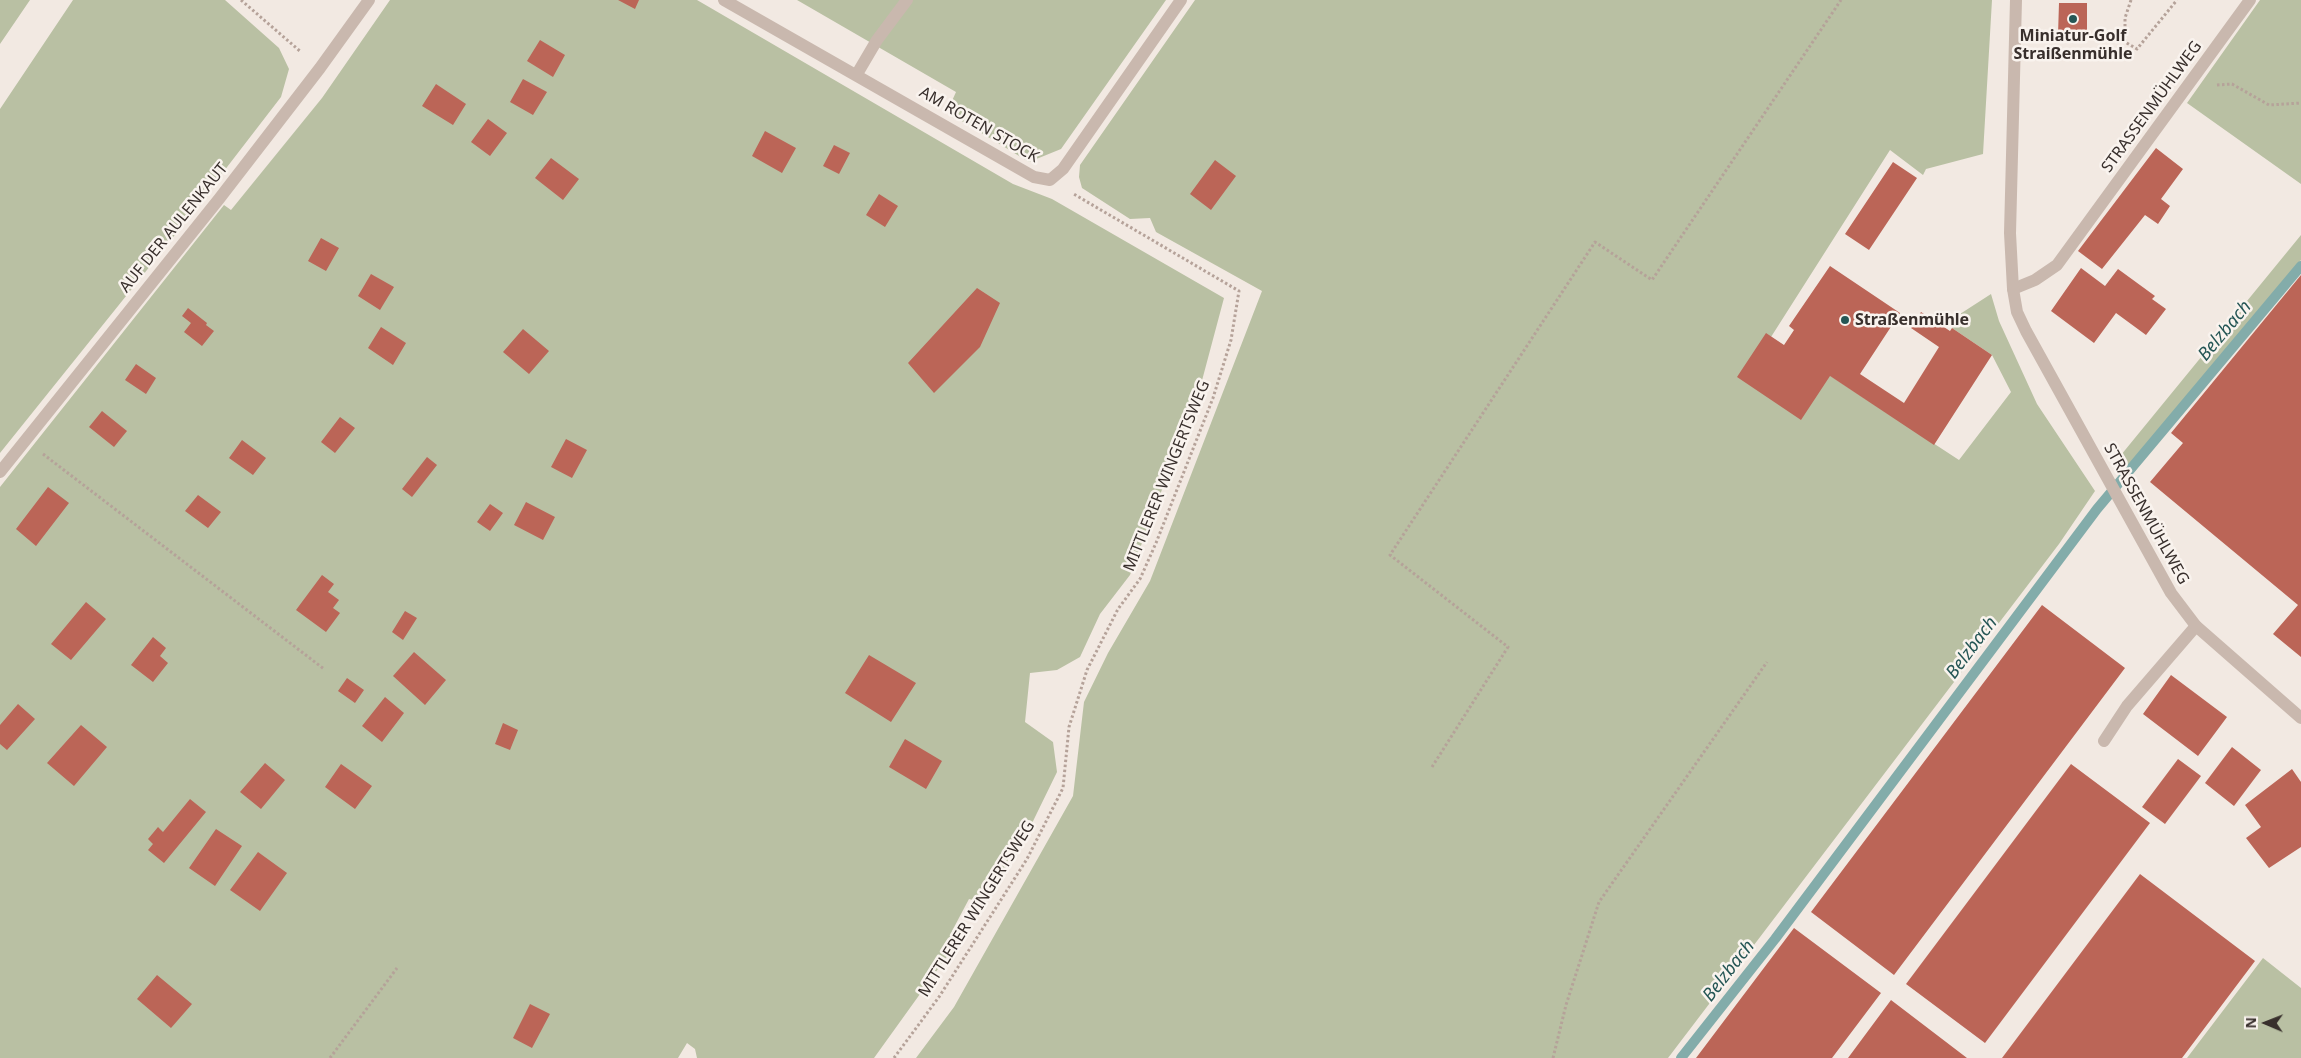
<!DOCTYPE html>
<meta charset="utf-8">
<style>
body{margin:0}
#map{position:relative;width:2301px;height:1058px;overflow:hidden;background:#f2e9e2;font-family:"Noto Sans",sans-serif}
canvas{display:block}
.north{position:absolute;left:2241px;top:998px;width:50px;height:50px;-webkit-text-stroke:4px #f9f3ee;paint-order:stroke;rotate:271deg;font-size:14px;font-weight:700;line-height:20px;text-align:center;color:#382f2c}
.north::after{content:'';display:block;margin:auto;width:18px;height:22px;background:#382f2c;clip-path:polygon(50% 0,100% 100%,50% 72%,0 100%)}
</style>
<div id="map">
<canvas width="2301" height="1058"></canvas>
<div class="north">N</div>
</div>
<script>
const c = document.querySelector('canvas').getContext('2d');
c.lineJoin = 'round';
function fill(path, color) { c.fillStyle = color; c.fill(path, 'evenodd'); }
const poly = rows => new Path2D(rows.map(r => 'M' + r).join(''));
function stroke(path, color, width, dash) { c.strokeStyle = color; c.lineWidth = width; c.lineCap = dash ? 'butt' : 'round'; c.setLineDash(dash || []); c.stroke(path); }
function drawText(font, color, halo, rows, align = 'center') {
  c.font = font + ' "Noto Sans",sans-serif'; c.lineWidth = 5; c.setLineDash([]); c.textBaseline = 'middle'; c.strokeStyle = halo; c.fillStyle = color; for (const [text, x, y, turn = 0] of rows) {
    c.save(); c.translate(x, y); c.rotate((+turn || 0) * Math.PI / 180); c.textAlign = isNaN(turn) ? turn : align; if (halo) c.strokeText(text, 0, 0); c.fillText(text, 0, 0); c.restore();
  }
}
const green = poly([
 [0,0,30,0,0,44],
 [73,0,225,0,279,48,289,69,281,97,167,245,0,453,0,109],
 [390,0,697,0,1013,184,1052,199,1224,298,1200,388,1130,575,1100,614,1080,657,1057,670,1030,673,1025,722,1053,742,1057,772,1016,856,985,903,969,899,952,931,961,937,874,1058,697,1058,695,1049,687,1043,678,1058,0,1058,0,487,224,205,231,210,322,98],
 [797,0,1166,0,1061,149,1029,162,947,112,956,92],
 [1195,0,1992,0,1983,154,1926,169,1923,175,1890,150,1771,337,1959,460,2011,392,1992,355,1952,328,1960,314,1991,294,1999,321,2037,404,2095,491,2059,544,1668,1058,916,1058,954,1007,1073,796,1084,702,1108,653,1150,581,1262,291,1156,232,1150,218,1130,219,1082,188,1079,177,1080,165],
 [2260,0,2301,0,2301,184,2187,103],
 [2301,235,2301,260,2131,476,2121,455],
 [2263,958,2301,988,2301,1058,2187,1058]
]);
const stream = poly([
 [1681,1058,1775,939,2097,509,2301,266]
]);
const building = poly([
 [618,0,639,0,635,9],
 [2059,3,2087,3,2087,35,2058,35],
 [540,40,565,55,553,77,527,61],
 [523,79,547,92,533,115,510,102],
 [436,84,466,104,453,125,422,106],
 [488,119,507,133,490,156,471,142],
 [765,131,796,148,782,173,752,156],
 [834,145,850,153,839,174,823,166],
 [2156,148,2183,169,2161,199,2170,206,2158,224,2145,215,2102,269,2078,251],
 [551,158,579,179,563,200,535,178],
 [1215,160,1236,176,1211,210,1190,194],
 [1893,162,1917,178,1869,250,1845,234],
 [879,194,898,206,885,227,866,215],
 [321,238,339,248,326,271,308,261],
 [1830,266,1900,313,1860,374,1904,403,1939,347,1911,328,1921,312,1950,331,1952,328,1992,355,1934,445,1830,376,1801,420,1737,377,1766,333,1784,345,1794,330,1789,326],
 [2081,268,2105,286,2118,269,2155,296,2152,299,2166,309,2146,335,2116,313,2094,343,2051,311],
 [371,274,394,287,380,310,358,296],
 [2301,275,2301,657,2273,634,2298,605,2150,482,2183,443,2171,433],
 [977,288,1000,303,980,347,934,393,908,363],
 [188,308,207,323,206,325,214,331,202,346,184,332,191,323,182,316],
 [381,327,406,343,393,365,368,348],
 [523,329,549,351,529,374,503,352],
 [136,364,156,378,146,394,125,380],
 [102,411,127,431,114,447,89,427],
 [340,417,355,428,335,453,321,442],
 [566,439,587,450,572,478,551,467],
 [242,440,266,458,253,475,229,458],
 [427,457,437,465,412,497,402,489],
 [48,487,69,503,36,546,16,529],
 [198,495,221,512,208,528,185,511],
 [526,502,555,517,543,540,514,525],
 [490,504,503,513,490,531,477,522],
 [322,575,334,584,328,592,339,600,333,608,340,613,326,632,296,610],
 [86,602,106,619,71,660,51,644],
 [2042,605,2125,668,1894,975,1811,912],
 [405,611,417,618,403,640,392,632],
 [153,637,166,648,160,656,168,663,153,682,131,665],
 [414,652,446,680,425,705,393,676],
 [869,655,916,683,891,722,845,693],
 [2171,675,2227,717,2198,756,2143,714],
 [347,678,364,690,355,703,338,691],
 [385,697,404,713,382,742,362,726],
 [18,704,35,719,7,750,0,744,0,725],
 [503,723,518,730,510,750,495,744],
 [81,725,107,747,74,786,47,763],
 [905,739,942,761,926,789,889,767],
 [2232,747,2261,770,2234,806,2205,783],
 [2178,759,2201,776,2165,824,2142,807],
 [265,763,285,780,261,809,240,792],
 [341,764,372,786,355,809,325,787],
 [2071,764,2150,823,1985,1043,1906,984],
 [2292,769,2301,782,2301,847,2269,868,2246,838,2261,827,2245,805],
 [190,799,206,812,164,863,148,850,153,844,148,839,158,827,163,832],
 [216,829,242,846,215,886,189,868],
 [258,852,287,873,260,911,230,890],
 [2140,874,2255,961,2182,1058,2002,1058],
 [1794,928,1881,993,1832,1058,1696,1058],
 [157,975,192,1004,171,1028,137,999],
 [1891,1000,1967,1058,1848,1058],
 [530,1004,550,1014,532,1048,513,1038]
]);
const path = poly([
 [241,0,301,52],
 [2131,0,2125,18,2125,42,2137,49,2177,0],
 [2217,85,2232,84,2269,105,2301,103],
 [43,454,324,669],
 [1432,767,1508,647,1390,555,1595,242,1652,280,1841,0],
 [330,1058,397,968],
 [894,1058,939,997,1027,859,1063,788,1069,727,1087,670,1118,609,1140,579,1156,543,1213,398,1231,340,1239,291,1072,193],
 [1553,1058,1566,1005,1599,902,1767,662]
]);
const lane = poly([
 [724,0,1034,177,1050,180,1063,169,1181,0],
 [857,74,877,40,907,0],
 [2013,289,2035,280,2057,265,2250,0],
 [0,472,219,199,320,68,369,0],
 [2104,741,2127,706,2196,626]
]);
const street = poly([
 [2016,0,2010,233,2013,289,2017,312,2026,331,2171,593,2196,626,2301,718]
]);
const markers = [
 [2073,19,5,"#255655"],
 [1845,320,5,"#255655"]
];
const poiNames = [
 ["Miniatur-Golf",2073,36],
 ["Straißenmühle",2073,54],
 ["Straßenmühle",1855,320,"left"]
];
const streetNames = [
 ["STRASSENMÜHLWEG",2152,107,-54],
 ["AM ROTEN STOCK",979,125,30],
 ["AUF DER AULENKAUT",174,228,-51],
 ["MITTLERER WINGERTSWEG",1167,476,-68],
 ["STRASSENMÜHLWEG",2146,514,61],
 ["MITTLERER WINGERTSWEG",977,909,-58]
];
const waterNames = [
 ["Belzbach",2225,331,-50],
 ["Belzbach",1972,648,-53],
 ["Belzbach",1729,971,-52]
];
fill(green, '#b9c0a3');
stroke(stream, '#83acaa', 10);
fill(building, '#bb6557');
stroke(path, '#b5a299', 3, [2.5, 2.5]);
stroke(lane, '#c9b8ae', 12);
stroke(street, '#c9b8ae', 12);
for (const [x, y, r, color] of markers) { const dot = new Path2D(); dot.arc(x, y, r, 0, 2 * Math.PI); c.fillStyle = color; c.fill(dot); stroke(dot, '#f9f3ee', 2); }
drawText('bold 16px', '#382f2c', '#f9f3ee', poiNames);
drawText('16px', '#382f2c', '#f9f3ee', streetNames);
drawText('italic 18px', '#255655', '#f9f3ee', waterNames);
</script>
